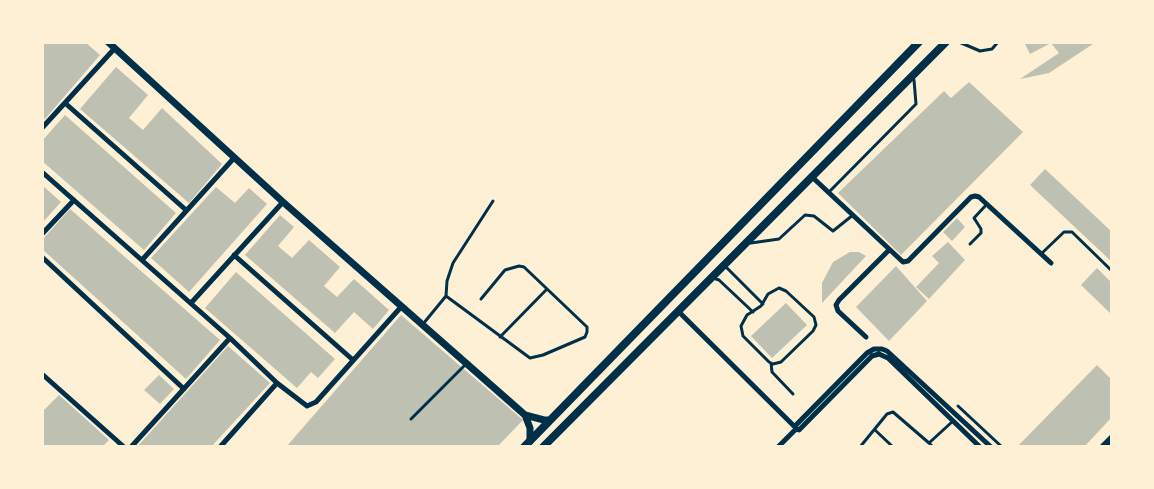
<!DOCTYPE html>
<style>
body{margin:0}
#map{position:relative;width:1154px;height:489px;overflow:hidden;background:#fdf0d5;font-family:Inter,sans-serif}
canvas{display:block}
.frame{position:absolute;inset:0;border:44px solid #fdf0d5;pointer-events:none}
</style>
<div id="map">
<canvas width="1154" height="489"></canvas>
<div class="frame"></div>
</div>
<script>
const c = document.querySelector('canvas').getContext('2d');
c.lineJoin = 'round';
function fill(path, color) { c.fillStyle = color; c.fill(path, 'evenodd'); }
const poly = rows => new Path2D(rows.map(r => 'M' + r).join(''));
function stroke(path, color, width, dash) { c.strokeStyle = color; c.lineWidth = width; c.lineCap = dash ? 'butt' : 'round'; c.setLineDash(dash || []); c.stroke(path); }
const building = poly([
 [42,42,85,42,100,55,45,119,42,117],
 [1028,42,1096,42,1049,73,1020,79,1059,53,1051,43,1030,54,1025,44],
 [116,67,148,95,129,118,143,130,162,108,222,164,189,203,80,109],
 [969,82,1023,132,901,255,838,193,944,91,951,98],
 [65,115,176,213,144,250,42,161,42,141],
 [1045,169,1112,232,1112,262,1030,185],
 [42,185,61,202,42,223],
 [216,187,235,203,249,188,267,204,189,292,151,258],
 [70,209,220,340,186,379,42,249,42,240],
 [280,215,294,227,278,246,292,258,309,240,340,267,324,286,337,297,354,279,389,310,373,329,354,312,335,333,245,255],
 [957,218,965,227,952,241,943,232],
 [948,242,965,260,929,299,916,287,939,263,932,256],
 [850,252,859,252,866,256,822,303,822,283,833,262],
 [896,266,927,301,889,341,856,307],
 [1097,268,1112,283,1112,315,1081,285],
 [236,272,335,359,318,378,311,372,297,388,205,308],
 [786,303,807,325,772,358,751,336],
 [401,315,523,420,497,447,286,447],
 [228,346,270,383,211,447,137,447],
 [1097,365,1112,380,1112,417,1084,447,1017,447],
 [159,375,174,389,160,404,144,390],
 [59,395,109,440,102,447,42,447,42,412]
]);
const service = poly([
 [959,42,980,51,992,49,998,42],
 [829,192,916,104,914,80],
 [751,243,779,239,805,215,814,216,833,231,853,215],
 [970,244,981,233,981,229,974,218,987,204],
 [1041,254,1064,232,1072,232,1112,271],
 [726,267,763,304],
 [713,278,719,280,753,312],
 [779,288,786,291,814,317,816,325,813,331,781,362,773,364,769,362,743,336,741,326,747,315,761,306,768,294,779,288],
 [446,296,530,358,543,355,585,337,587,332,587,327,524,267,519,266,505,270,481,299],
 [423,324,446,296,447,281,453,263,493,201],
 [500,337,547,289],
 [771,363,772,372,793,394],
 [958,406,1002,447],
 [411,419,465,365],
 [875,430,893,447],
 [860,447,887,414,893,412,929,443],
 [933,447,929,443,953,421]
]);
const minor = poly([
 [65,103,186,210],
 [42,128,115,48],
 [42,172,230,338,277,383,307,406,316,402,401,307],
 [811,176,903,262,908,261,971,197,975,196,979,197,1051,263],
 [42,234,74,200],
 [234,255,353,360],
 [42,257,184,389],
 [142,260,234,158],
 [191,303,283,202],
 [678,311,796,428],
 [866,337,838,311,836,305,839,300,889,250],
 [42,374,124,447],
 [795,426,867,353,874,349,882,349,887,351,991,447],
 [131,447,230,338],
 [220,447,277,383],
 [778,447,796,429,799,430,872,356,879,354,888,358,980,447]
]);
const tertiary = poly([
 [108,42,283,202,525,415,544,420,550,420],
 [525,415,530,428,530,441],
 [1103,447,1112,438]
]);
const primary = poly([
 [524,447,919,42],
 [543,447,946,42]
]);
fill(building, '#bec0b2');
stroke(service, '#003049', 3);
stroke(minor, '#003049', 5);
stroke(tertiary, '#003049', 7);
stroke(primary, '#003049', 8);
</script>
